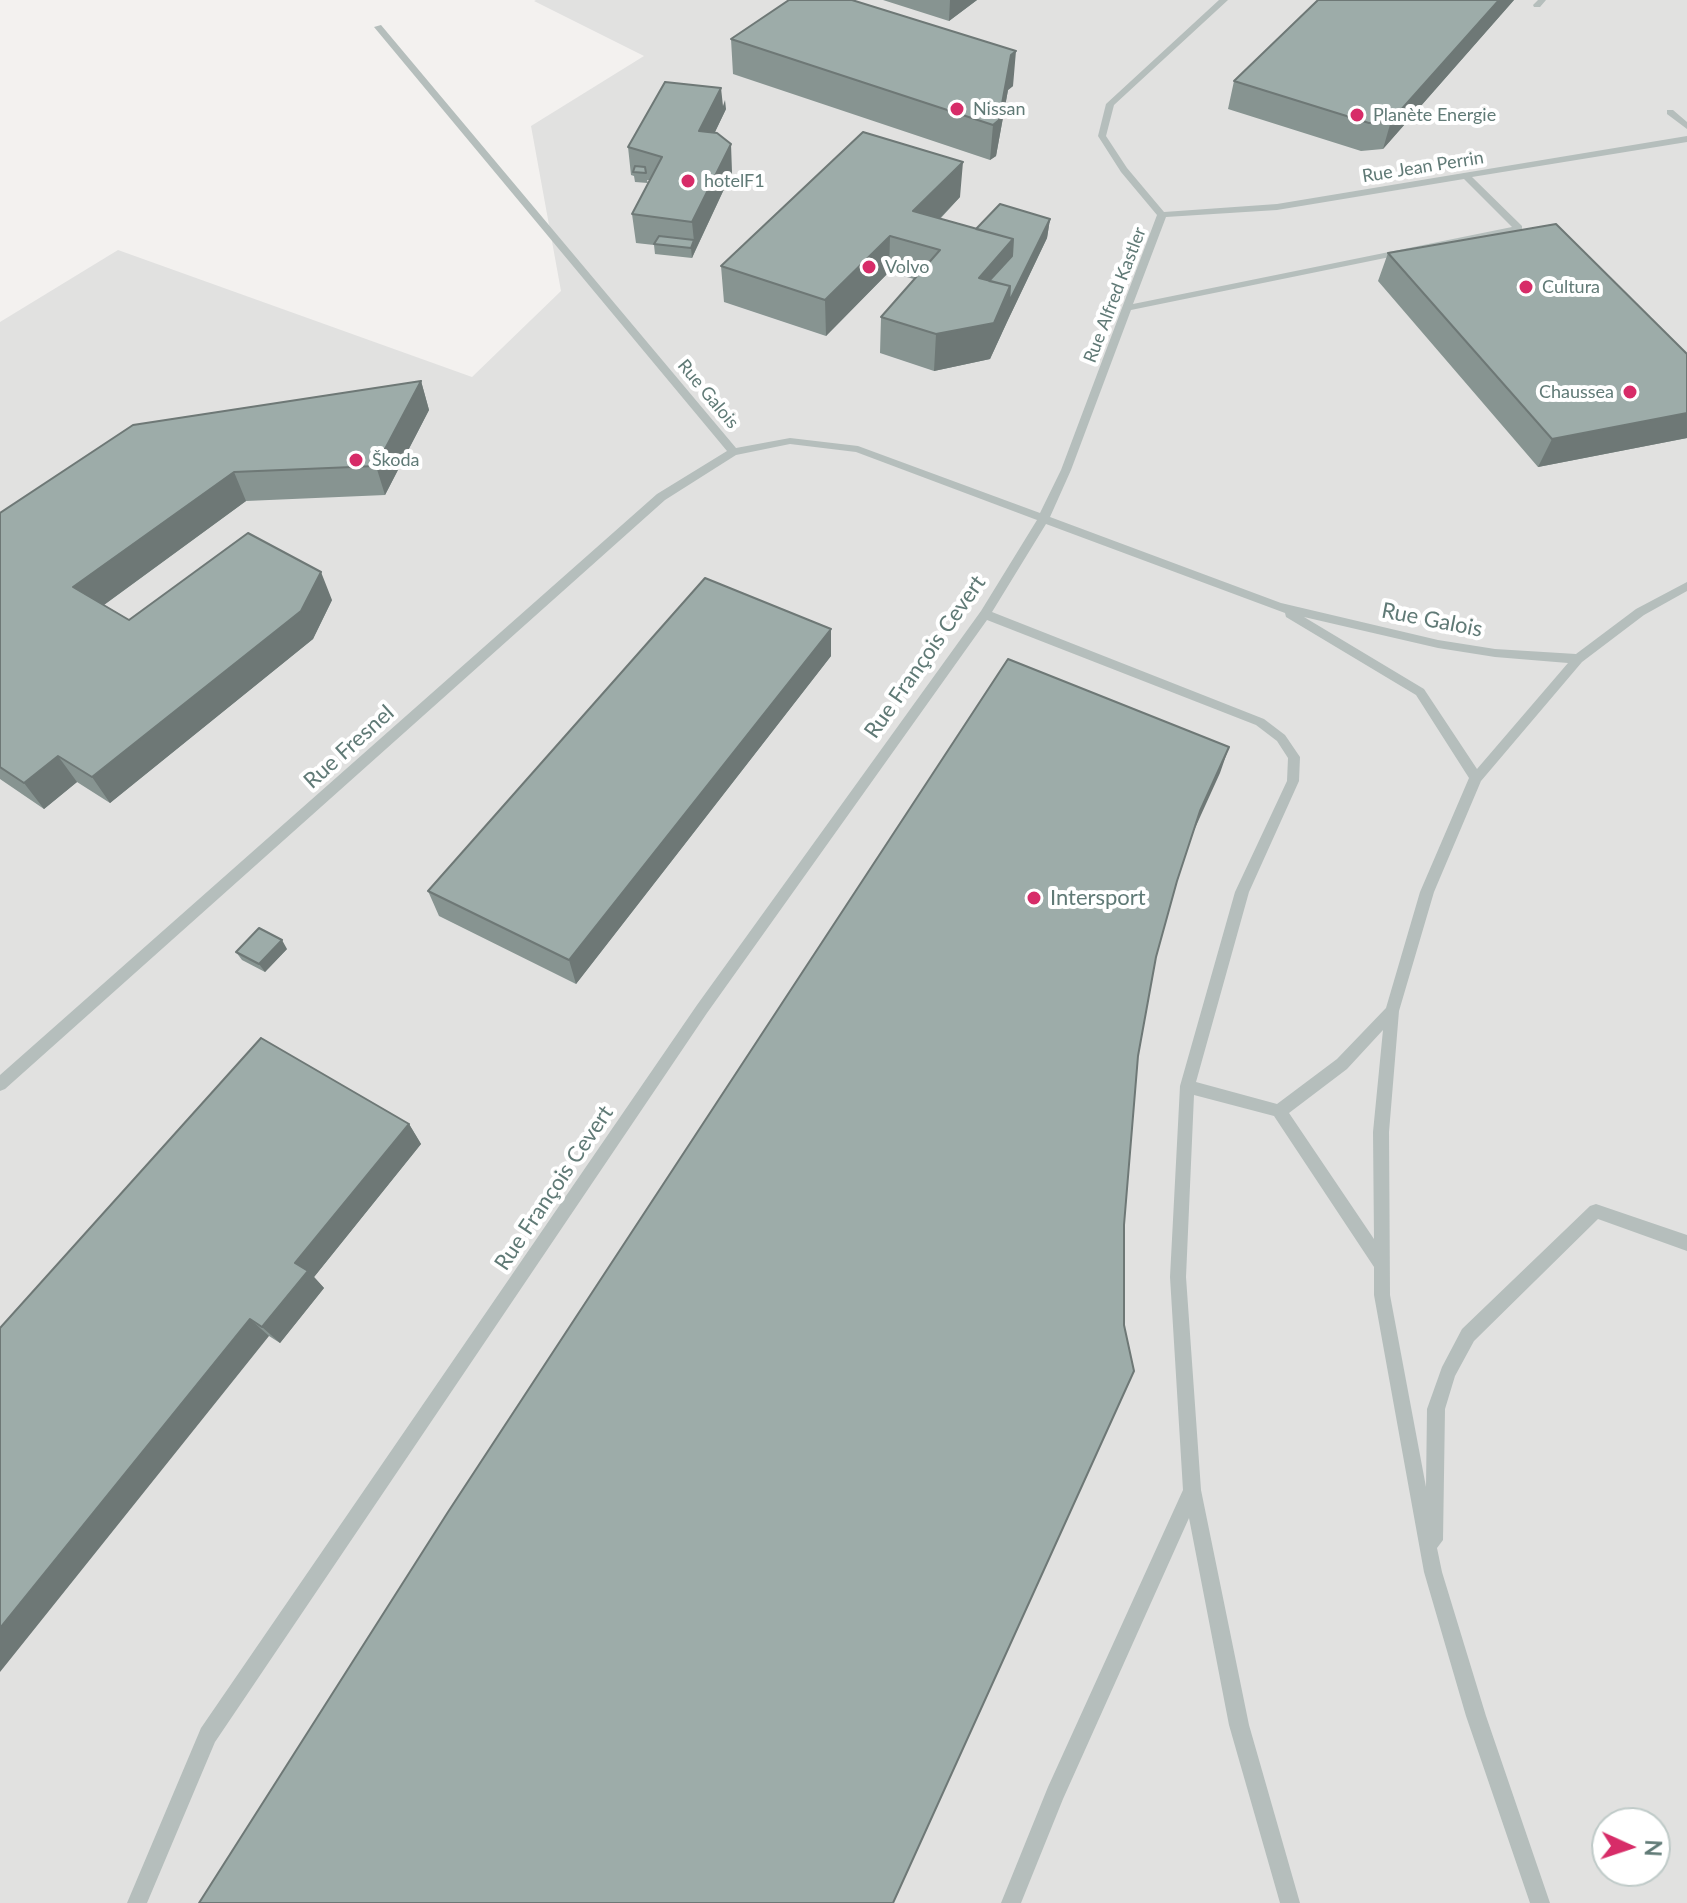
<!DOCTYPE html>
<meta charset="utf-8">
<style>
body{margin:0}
#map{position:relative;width:1687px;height:1903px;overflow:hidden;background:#f3f1ef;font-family:Lato,sans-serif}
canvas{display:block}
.north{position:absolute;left:1591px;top:1807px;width:80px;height:80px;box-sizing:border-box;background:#fff;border:2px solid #bfcac8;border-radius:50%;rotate:93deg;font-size:22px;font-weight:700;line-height:32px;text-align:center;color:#607a76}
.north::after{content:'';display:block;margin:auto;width:28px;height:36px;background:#d72c68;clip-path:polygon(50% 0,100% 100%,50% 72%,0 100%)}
</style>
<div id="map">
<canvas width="1687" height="1903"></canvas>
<div class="north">N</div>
</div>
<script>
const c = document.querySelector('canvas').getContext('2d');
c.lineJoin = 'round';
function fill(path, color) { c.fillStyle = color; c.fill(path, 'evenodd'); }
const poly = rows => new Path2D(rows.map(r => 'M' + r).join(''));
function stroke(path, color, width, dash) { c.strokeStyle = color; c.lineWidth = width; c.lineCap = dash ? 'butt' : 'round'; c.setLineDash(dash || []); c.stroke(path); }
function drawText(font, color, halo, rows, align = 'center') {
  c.font = font + ' Lato,sans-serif'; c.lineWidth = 8; c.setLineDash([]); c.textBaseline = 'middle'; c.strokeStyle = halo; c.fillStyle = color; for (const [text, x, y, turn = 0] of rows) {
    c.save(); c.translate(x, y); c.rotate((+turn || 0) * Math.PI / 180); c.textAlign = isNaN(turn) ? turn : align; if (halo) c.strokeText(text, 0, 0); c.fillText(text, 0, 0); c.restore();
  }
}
const built = poly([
 [536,0,1687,0,1687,1903,0,1903,0,322,118,250,472,377,561,291,531,126,644,56,534,1],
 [1607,1823,1655,1823,1655,1871,1607,1871]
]);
const minor = poly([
 [1219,0,1228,0,1114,105,1106,136,1127,168,1164,212,1277,204,1687,136,1687,142,1472,177,1522,226,1522,230,1131,310,1071,470,1050,517,1281,603,1438,640,1495,649,1576,654,1636,609,1687,582,1687,591,1644,615,1582,662,1481,781,1434,892,1399,1011,1389,1132,1390,1295,1426,1487,1427,1409,1442,1367,1462,1329,1590,1206,1596,1204,1687,1235,1687,1251,1598,1219,1474,1341,1455,1376,1445,1409,1443,1540,1437,1548,1442,1572,1486,1716,1550,1903,1530,1903,1466,1716,1424,1572,1374,1295,1374,1267,1274,1116,1194,1095,1186,1277,1201,1490,1249,1725,1300,1903,1280,1903,1229,1725,1189,1518,1063,1799,1021,1903,1001,1903,1048,1787,1183,1490,1170,1277,1180,1086,1235,892,1287,781,1288,758,1277,741,1256,725,987,620,707,1013,215,1742,147,1903,127,1903,201,1728,697,1005,981,611,1037,520,856,452,790,444,736,455,665,500,5,1089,0,1091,0,1075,657,494,727,451,374,27,381,25,736,448,790,438,858,446,1040,513,1061,470,1157,215,1121,172,1098,136,1106,104,1219,0],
 [1464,179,1512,227,1133,304,1166,217,1277,210,1464,179],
 [1046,524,1285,613,1286,617,1416,695,1469,778,1420,892,1386,1008,1337,1059,1277,1104,1196,1082,1249,892,1299,781,1300,757,1285,735,1264,719,992,612,1046,524],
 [1304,617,1438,648,1495,657,1568,663,1477,769,1424,689,1304,617],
 [1383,1030,1373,1132,1374,1239,1289,1113,1347,1069,1383,1030],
 [1538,0,1546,0,1540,7,1534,7,1533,5,1538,0],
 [1667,110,1673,110,1687,122,1687,129,1667,114,1667,110]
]);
const wall = poly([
 [883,0,977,0,949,21],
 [1318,0,1514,0,1383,149,1361,151,1228,109,1234,81],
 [731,39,1013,86,1008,90,996,156,990,160,733,74],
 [726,109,715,132,732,172,692,258,655,254,654,245,636,243,632,214,650,180,647,180,648,183,635,182,634,176,631,175,628,147],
 [960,197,940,219,976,229,1050,219,1047,238,1007,322,990,359,934,371,880,353,881,317,914,279,889,272,826,336,724,302,721,266],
 [1388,253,1687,354,1687,438,1538,467,1378,281],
 [421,381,429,410,385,495,246,501,104,605,129,620,332,600,313,639,110,803,77,782,44,809,0,779,0,513],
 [831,629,831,656,576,984,439,916,428,891],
 [287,949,265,972,242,960,236,952],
 [409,1124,421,1144,314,1277,324,1288,280,1343,269,1336,0,1328]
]);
const shadedWall = poly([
 [950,0,977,0,949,21],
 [1499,0,1514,0,1383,149,1391,121],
 [1016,51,1013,86,1008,90,996,156,990,160,993,125,1011,55],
 [721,88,723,106,725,100,726,109,702,159,699,131],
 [731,144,732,172,695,251,692,222],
 [963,162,960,197,916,243,913,211],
 [1050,219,1047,238,1007,322,990,359,934,371,936,334],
 [890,236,889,272,826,336,825,300],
 [1013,239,1010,276,977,295,979,278],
 [694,240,695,251,692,258,691,248],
 [421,381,429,410,385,495,376,466],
 [1687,413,1687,438,1538,467,1552,439],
 [234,472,246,501,90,615,73,587],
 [321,572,332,600,313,639,110,803,92,777],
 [831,629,831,656,576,984,569,960],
 [1229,747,1220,773,1191,837,1200,811],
 [58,756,77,782,44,809,24,783],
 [282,940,287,949,265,972,259,964],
 [409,1124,421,1144,314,1277,324,1288,280,1343,262,1327,295,1263],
 [250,1319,269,1336,0,1672,0,1628]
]);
const building = poly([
 [789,0,852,0,1016,51,1011,55,999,120,993,125,731,39,789,0],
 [1318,0,1499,0,1391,121,1369,123,1234,81,1318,0],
 [665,82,721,88,699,131,717,133,731,144,692,222,632,214,662,157,628,147,665,82],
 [863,132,963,162,913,211,1013,239,979,278,1010,286,994,323,936,334,881,317,940,250,890,236,825,300,721,266,863,132],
 [635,166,645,167,646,173,633,172,635,166],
 [1000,204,1050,219,1009,302,1010,286,989,281,1012,256,1013,239,976,229,1000,204],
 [1556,224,1687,354,1687,413,1552,439,1388,253,1556,224],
 [659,236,694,240,691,248,654,244,659,236],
 [421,381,376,466,234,472,73,587,129,620,248,533,321,572,301,611,92,777,58,756,24,783,0,767,0,513,133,425,421,381],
 [705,578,831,629,569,960,428,891,705,578],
 [1008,659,1229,747,1200,811,1177,881,1156,957,1138,1056,1124,1225,1124,1325,1134,1371,893,1903,199,1903,448,1512,1008,659],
 [259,928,282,940,259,964,236,952,259,928],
 [261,1038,409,1124,295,1263,308,1271,262,1327,250,1319,0,1628,0,1328,261,1038]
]);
const markers = [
 [957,109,8,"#d72c68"],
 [1357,115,8,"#d72c68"],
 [688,181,8,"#d72c68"],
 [869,267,8,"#d72c68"],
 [1526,287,8,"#d72c68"],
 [1630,392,8,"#d72c68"],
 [356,460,8,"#d72c68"],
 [1034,898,8,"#d72c68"]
];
const farPoinames = [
 ["Nissan",973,109],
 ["Planète Energie",1373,115],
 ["hotelF1",704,181],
 ["Volvo",885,267],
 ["Cultura",1542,287],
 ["Chaussea",1614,392,"right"],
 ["Škoda",372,460]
];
const farStreetnames = [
 ["Rue Jean Perrin",1423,167,-9],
 ["Rue Alfred Kastler",1115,295,-69],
 ["Rue Galois",708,394,50]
];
const streetNames = [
 ["Rue Galois",1432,620,11],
 ["Rue François Cevert",925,657,-55],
 ["Rue Fresnel",349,747,-42],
 ["Rue François Cevert",554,1188,-56]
];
const poiNames = [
 ["Intersport",1050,898]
];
fill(built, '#e1e1e0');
fill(minor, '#b5bebc');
fill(wall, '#879491');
fill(shadedWall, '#6e7876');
fill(building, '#9daca9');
stroke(building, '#6e7876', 2);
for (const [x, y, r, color] of markers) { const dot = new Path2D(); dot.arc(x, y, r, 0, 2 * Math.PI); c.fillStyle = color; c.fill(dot); stroke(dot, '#fff', 3); }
drawText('18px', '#607a76', '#fff', farPoinames, 'left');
drawText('18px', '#607a76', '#fff', farStreetnames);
drawText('22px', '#607a76', '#fff', streetNames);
drawText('22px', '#607a76', '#fff', poiNames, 'left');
</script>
